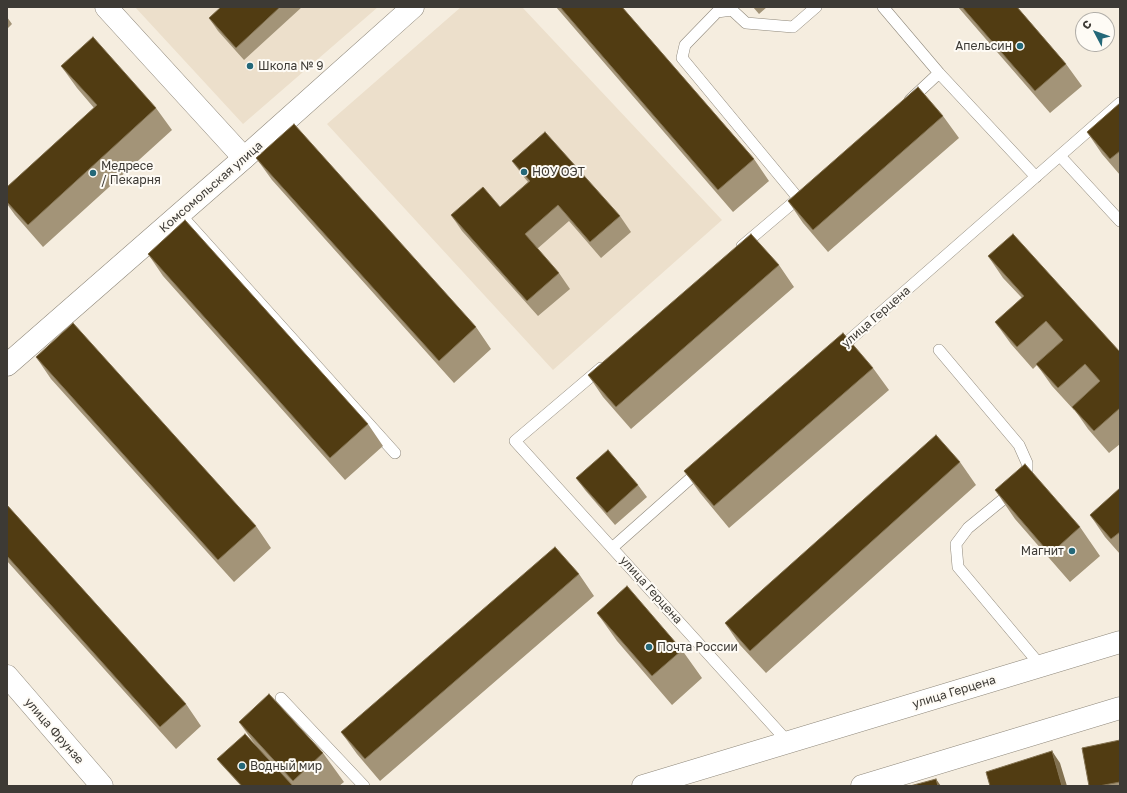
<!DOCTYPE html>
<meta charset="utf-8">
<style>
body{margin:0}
#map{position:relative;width:1127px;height:793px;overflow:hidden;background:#f5eddf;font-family:"Golos Text",sans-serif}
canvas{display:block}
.frame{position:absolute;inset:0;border:8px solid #3d3a35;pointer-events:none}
.north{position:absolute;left:1075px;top:12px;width:40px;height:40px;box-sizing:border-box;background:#fefbf5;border:1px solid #b1aea8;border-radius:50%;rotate:311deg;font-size:11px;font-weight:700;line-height:16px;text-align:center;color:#3d3a35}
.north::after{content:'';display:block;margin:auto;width:14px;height:18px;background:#246879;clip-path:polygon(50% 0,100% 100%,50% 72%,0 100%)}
</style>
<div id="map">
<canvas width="1127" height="793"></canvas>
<div class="frame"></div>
<div class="north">С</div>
</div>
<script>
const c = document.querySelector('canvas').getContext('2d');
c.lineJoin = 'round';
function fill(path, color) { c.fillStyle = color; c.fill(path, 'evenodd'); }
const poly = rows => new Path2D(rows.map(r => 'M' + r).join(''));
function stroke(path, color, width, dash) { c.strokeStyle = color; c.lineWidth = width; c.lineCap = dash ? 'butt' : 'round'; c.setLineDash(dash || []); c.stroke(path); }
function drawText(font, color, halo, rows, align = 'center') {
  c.font = font + ' "Golos Text",sans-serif'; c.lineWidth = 4; c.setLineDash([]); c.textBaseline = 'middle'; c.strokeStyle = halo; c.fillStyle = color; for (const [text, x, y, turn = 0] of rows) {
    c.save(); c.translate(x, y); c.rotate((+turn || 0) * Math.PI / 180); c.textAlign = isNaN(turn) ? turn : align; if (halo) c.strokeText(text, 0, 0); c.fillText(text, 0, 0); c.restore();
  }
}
const built = poly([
 [135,7,378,7,243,124],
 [461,7,522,7,722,220,553,370,327,124]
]);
const service = poly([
 [883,7,939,73,1036,177],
 [910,100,939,73],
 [1060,156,1120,221],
 [798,198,682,58,685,45,717,12,732,10,746,23,793,27,816,7],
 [180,214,395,453],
 [742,246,801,196],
 [838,350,1120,103],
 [939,350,1019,445,1027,463,1027,479],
 [601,368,515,441,788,742],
 [1012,492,968,528,956,544,958,567,1041,666],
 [612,548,700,470],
 [281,698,364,786]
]);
const minor = poly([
 [106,7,244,158],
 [862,786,1120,708]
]);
const tertiary = poly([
 [7,365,244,158,413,7]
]);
const secondary = poly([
 [7,676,102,786]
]);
const primary = poly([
 [643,786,1120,642]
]);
const wall = poly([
 [221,7,302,7,244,60,218,31,209,18],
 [556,7,622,7,754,159,769,181,733,212],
 [753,7,767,7,759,14],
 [958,7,1017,7,1066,64,1082,86,1050,113],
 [7,17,12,24,7,29],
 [61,66,156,108,172,130,43,247,15,215,7,204,7,187,94,108,77,88],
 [1120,103,1120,175,1102,154,1087,132],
 [943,116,959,138,828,252,803,223,788,201],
 [256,158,476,327,491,349,454,383,272,180],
 [512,161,620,216,631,232,601,258,569,221,537,249,559,273,570,289,538,316,462,231,451,215,500,207,528,182,523,176],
 [148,254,368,424,383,446,345,480,163,276],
 [988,256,1120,352,1120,444,1109,453,1088,429,1074,409,1074,410,1052,386,1037,365,1033,369,1011,344,995,322,1022,298,1003,278],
 [779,265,794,287,631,429,603,397,588,375],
 [36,357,256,526,271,548,234,582,51,379],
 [873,368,889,390,729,528,700,493,684,471],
 [960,462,976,485,766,673,740,645,725,623],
 [576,478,638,485,647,497,615,525,585,490],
 [1120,488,1120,554,1105,537,1090,515],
 [995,490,1080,527,1100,556,1070,582,1015,519],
 [7,505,186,704,201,726,176,749,7,561],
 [579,574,594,596,380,781,357,754,341,732],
 [597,613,682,650,702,678,672,705,617,641],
 [239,722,323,753,344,782,339,786,241,786,220,763,217,759,256,746],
 [1120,740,1120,786,1089,786]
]);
const shadedWall = poly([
 [1052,751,1060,763,1067,786,1062,786],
 [936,779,941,786,938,786]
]);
const building = poly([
 [221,7,280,7,236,48,209,18,221,7],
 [560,7,622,7,754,159,718,190,560,7],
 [962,7,1017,7,1066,64,1035,91,962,7],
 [93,37,156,108,28,225,7,202,7,187,97,105,61,66,93,37],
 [918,87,943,116,813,230,788,201,918,87],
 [1120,103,1120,151,1110,159,1087,132,1120,103],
 [294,124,476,327,439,361,256,158,294,124],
 [545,132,620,216,590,242,558,205,525,234,559,273,527,301,451,215,483,187,500,207,530,181,512,161,545,132],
 [185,220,368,424,330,458,148,254,185,220],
 [751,234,779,265,616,407,588,375,751,234],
 [1013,234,1120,352,1120,408,1094,431,1072,407,1100,381,1085,364,1058,388,1036,364,1063,340,1046,321,1017,347,995,322,1024,296,988,256,1013,234],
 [73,323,256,526,218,560,36,357,73,323],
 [843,333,873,368,714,506,684,471,843,333],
 [936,435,960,462,750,651,725,623,936,435],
 [608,450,638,485,607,513,576,478,608,450],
 [1025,464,1080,527,1050,554,995,490,1025,464],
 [1120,488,1120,532,1111,539,1090,515,1120,488],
 [7,505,186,704,160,727,7,556,7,505],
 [555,547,579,574,365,759,341,732,555,547],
 [627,586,682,650,652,676,597,613,627,586],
 [269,694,323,753,293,781,239,722,269,694],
 [245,734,293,786,242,786,217,759,245,734],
 [1120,740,1120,782,1099,786,1089,786,1082,748,1120,740],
 [1052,751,1062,786,990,786,986,772,1052,751],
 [936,779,938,786,910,786,936,779]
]);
const markers = [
 [1020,46,4,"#246879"],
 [250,66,4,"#246879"],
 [524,172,4,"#246879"],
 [93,173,4,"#246879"],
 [1072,551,4,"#246879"],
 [649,647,4,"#246879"],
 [242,766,4,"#246879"]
];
const poiNames = [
 ["Апельсин",1012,46,"right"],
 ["Школа № 9",258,66],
 ["Медресе",101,166],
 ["/ Пекарня",101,180],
 ["НОУ ОЭТ",532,172],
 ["Магнит",1064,551,"right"],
 ["Почта России",657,647],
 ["Водный мир",250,766]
];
const streetNames = [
 ["Комсомольская улица",211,187,-41],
 ["улица Герцена",876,317,-41],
 ["улица Герцена",651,590,48],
 ["улица Герцена",954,692,-17],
 ["улица Фрунзе",54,731,49]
];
fill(built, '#ecdfcb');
stroke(service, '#8f887b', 12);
stroke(minor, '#8f887b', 23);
stroke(tertiary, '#8f887b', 23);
stroke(secondary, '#8f887b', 23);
stroke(primary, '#8f887b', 23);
stroke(service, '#fff', 11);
stroke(minor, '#fff', 22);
stroke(tertiary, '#fff', 22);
stroke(secondary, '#fff', 22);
stroke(primary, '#fff', 22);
fill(wall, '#a39478');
fill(shadedWall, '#827150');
fill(building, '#513c12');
stroke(building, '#827150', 1);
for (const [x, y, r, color] of markers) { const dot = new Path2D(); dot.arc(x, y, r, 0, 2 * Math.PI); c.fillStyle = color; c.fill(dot); stroke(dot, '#fefbf5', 1.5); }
drawText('12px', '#3d3a35', '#fefbf5', poiNames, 'left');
drawText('12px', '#3d3a35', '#fefbf5', streetNames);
</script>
